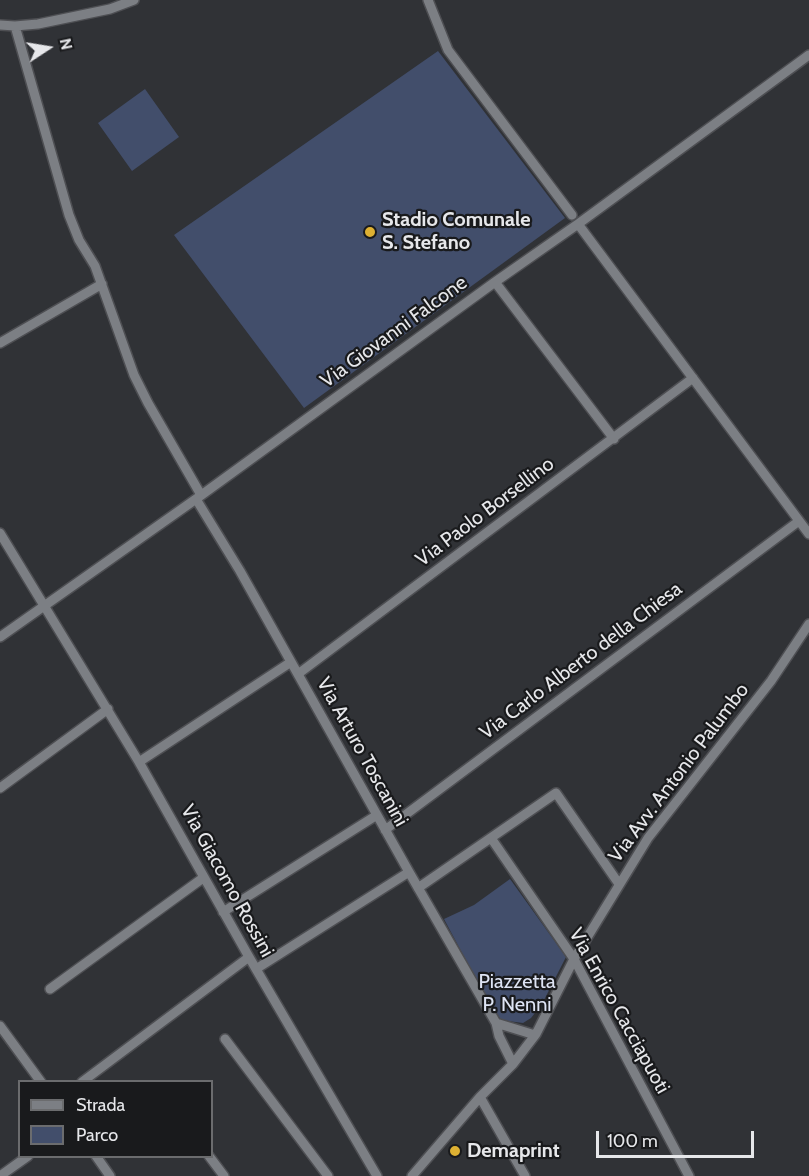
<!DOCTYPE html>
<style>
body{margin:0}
#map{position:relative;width:809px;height:1176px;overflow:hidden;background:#303236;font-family:Cabin,sans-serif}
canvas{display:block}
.legend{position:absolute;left:18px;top:1080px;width:195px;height:78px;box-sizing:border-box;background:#191a1c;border:2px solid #6b6c6e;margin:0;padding:8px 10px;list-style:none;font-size:18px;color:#e6e7ea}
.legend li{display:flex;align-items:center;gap:12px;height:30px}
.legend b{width:30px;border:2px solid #6b6c6e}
.north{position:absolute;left:18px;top:18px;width:60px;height:60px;-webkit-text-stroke:4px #191a1c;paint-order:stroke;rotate:78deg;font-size:16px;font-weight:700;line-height:24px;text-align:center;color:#e6e7ea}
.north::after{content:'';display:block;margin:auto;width:21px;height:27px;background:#e6e7ea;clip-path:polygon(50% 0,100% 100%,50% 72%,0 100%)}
.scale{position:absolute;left:596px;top:1131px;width:158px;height:27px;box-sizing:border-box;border:3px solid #e6e7ea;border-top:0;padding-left:8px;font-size:18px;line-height:21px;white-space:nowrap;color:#e6e7ea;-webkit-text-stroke:4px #191a1c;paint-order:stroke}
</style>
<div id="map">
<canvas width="809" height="1176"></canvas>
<ul class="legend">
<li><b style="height:8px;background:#7c7f84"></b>Strada</li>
<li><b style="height:16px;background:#424e6b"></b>Parco</li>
</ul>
<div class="north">N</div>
<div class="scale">100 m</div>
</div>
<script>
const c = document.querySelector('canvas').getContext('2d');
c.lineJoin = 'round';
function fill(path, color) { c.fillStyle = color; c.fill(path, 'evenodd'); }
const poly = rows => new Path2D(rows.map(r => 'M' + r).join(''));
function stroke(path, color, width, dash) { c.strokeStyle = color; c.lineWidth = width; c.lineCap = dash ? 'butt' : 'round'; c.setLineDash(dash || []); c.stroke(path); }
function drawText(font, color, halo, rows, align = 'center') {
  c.font = font + ' Cabin,sans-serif'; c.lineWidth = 4.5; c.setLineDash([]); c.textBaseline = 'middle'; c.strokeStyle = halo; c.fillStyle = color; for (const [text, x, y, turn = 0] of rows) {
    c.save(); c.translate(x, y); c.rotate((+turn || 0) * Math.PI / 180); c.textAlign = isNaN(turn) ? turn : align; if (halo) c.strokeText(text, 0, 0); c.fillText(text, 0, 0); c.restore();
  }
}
const green = poly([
 [438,51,565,218,304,408,174,235],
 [145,89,179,137,132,171,98,123],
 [510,879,566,957,542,1004,531,1018,523,1023,501,1020,478,983,444,919,474,905]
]);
const street = poly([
 [428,0,448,50,572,215],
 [0,25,15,26,38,24,110,9,134,0],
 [15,26,69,215,79,240,95,266,134,375,148,403,201,495],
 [578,224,809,534],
 [495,282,614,439],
 [0,343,102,284],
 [196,499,240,571,409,872,496,1023,499,1036,513,1064],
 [0,533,139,762,249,957,377,1176],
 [0,637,196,499,495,282,578,224,809,55],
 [298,674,693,378],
 [139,762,291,662],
 [0,788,108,709],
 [385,830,799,521],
 [491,838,574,959,689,1176],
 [418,888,556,793,619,884],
 [223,912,377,815],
 [256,969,409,872],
 [50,989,203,878],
 [496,1023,535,1035],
 [0,1026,41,1082],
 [225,1039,328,1176],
 [82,1082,249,957],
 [480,1097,525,1176],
 [96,1156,110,1176],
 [209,1156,224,1176],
 [0,1176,28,1156],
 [412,1176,480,1097,513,1064,536,1034,574,959,648,838,771,681,809,624]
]);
const markers = [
 [370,232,6,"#deb133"],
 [455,1151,6,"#deb133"]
];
const poiNames = [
 ["Stadio Comunale",382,220],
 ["S. Stefano",382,243],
 ["Demaprint",467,1151]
];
const streetNames = [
 ["Via Giovanni Falcone",394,332,-36],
 ["Via Paolo Borsellino",485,512,-37],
 ["Via Carlo Alberto della Chiesa",581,661,-37],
 ["Via Arturo Toscanini",362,752,61],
 ["Via Avv. Antonio Palumbo",679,773,-53],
 ["Via Giacomo Rossini",227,881,61],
 ["Via Enrico Cacciapuoti",619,1011,61]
];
const parkNames = [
 ["Piazzetta",517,982],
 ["P. Nenni",517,1005]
];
fill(green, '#424e6b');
stroke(street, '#4e4f53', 12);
stroke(street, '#7c7f84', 9);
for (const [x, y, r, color] of markers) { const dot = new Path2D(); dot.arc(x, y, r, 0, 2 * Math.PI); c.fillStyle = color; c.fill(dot); stroke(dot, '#191a1c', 2); }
drawText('bold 20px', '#e6e7ea', '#191a1c', poiNames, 'left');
drawText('20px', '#e6e7ea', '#191a1c', streetNames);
drawText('20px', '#dee4f4', '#191a1c', parkNames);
</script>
